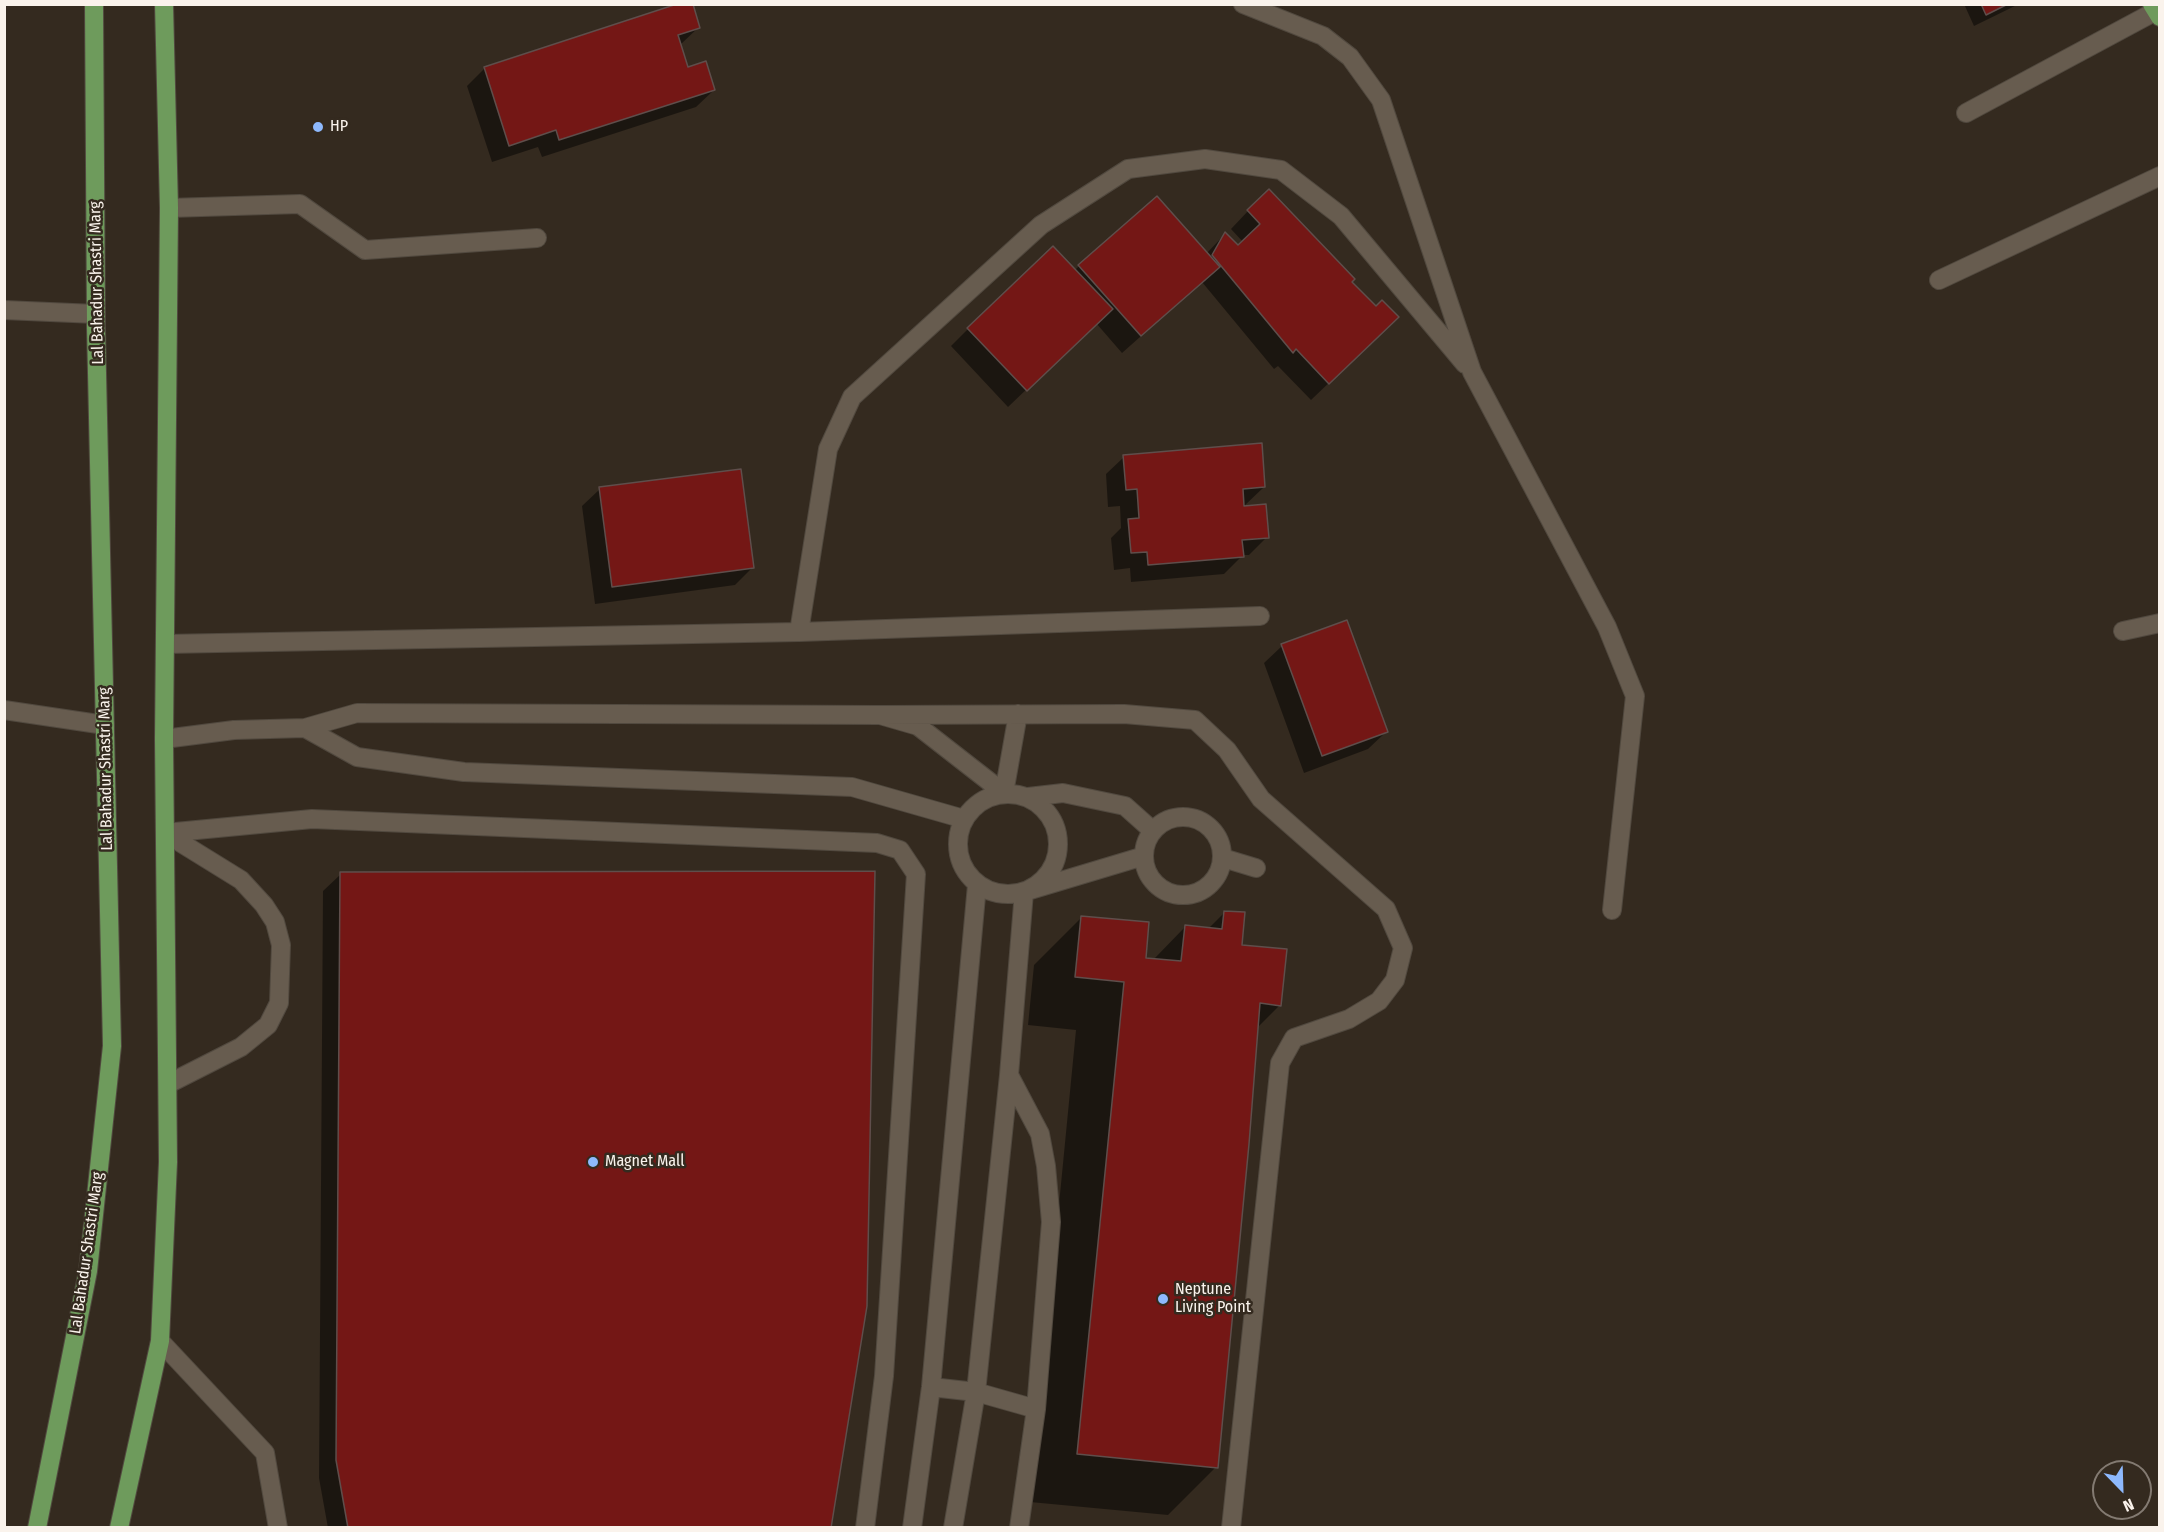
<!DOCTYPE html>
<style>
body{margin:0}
#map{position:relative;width:2164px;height:1532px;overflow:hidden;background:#342a1f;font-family:"Fira Sans Condensed",sans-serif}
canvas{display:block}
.frame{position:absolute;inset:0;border:6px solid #faf3ec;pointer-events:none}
.north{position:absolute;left:2092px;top:1460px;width:60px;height:60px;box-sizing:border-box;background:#342a1f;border:2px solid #837a71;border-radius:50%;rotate:157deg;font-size:16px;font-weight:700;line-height:24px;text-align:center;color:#faf3ec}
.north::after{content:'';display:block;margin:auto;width:21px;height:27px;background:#8eb9fd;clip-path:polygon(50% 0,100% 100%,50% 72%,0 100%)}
</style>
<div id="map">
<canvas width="2164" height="1532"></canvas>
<div class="frame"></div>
<div class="north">N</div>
</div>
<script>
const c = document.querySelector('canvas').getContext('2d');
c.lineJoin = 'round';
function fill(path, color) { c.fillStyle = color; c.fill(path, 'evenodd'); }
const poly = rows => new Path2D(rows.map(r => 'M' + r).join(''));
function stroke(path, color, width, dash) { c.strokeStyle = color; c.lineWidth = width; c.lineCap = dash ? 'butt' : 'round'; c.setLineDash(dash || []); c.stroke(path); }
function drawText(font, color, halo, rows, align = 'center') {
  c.font = font + ' "Fira Sans Condensed",sans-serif'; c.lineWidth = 5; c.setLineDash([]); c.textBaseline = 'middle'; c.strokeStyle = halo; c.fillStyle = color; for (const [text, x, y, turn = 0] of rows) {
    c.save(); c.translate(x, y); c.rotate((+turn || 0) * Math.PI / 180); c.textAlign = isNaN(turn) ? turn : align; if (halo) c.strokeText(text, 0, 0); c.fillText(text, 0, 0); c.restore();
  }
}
const shadow = poly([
 [1964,4,2019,4,1974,26],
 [699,27,680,45,687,69,714,90,696,107,542,157,538,147,492,162,467,86,485,68],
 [1248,211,1350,282,1379,335,1311,400,1278,366,1274,369,1202,282,1122,353,1096,323,1008,407,951,346,968,329,1074,271,1079,266,1206,254,1225,234,1238,247,1243,242,1231,229],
 [1124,457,1264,487,1243,507,1267,537,1249,555,1243,555,1224,574,1131,582,1130,568,1114,570,1111,538,1121,528,1120,506,1108,507,1106,474],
 [600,489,752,568,735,585,595,604,582,506],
 [1282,646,1386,732,1368,749,1304,773,1264,663],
 [341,874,830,1528,328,1528,319,1478,323,891],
 [1224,913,1240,946,1280,1005,1257,1028,1216,1467,1168,1515,1030,1502,1076,1030,1028,1025,1034,965,1082,917,1144,959,1153,960,1185,927,1208,929]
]);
const building = poly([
 [677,4,693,4,700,28,678,35,688,67,706,61,715,90,559,140,556,130,509,146,484,67,677,4],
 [1981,4,2008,4,1986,15,1981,4],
 [1269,189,1355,279,1352,282,1376,306,1382,300,1399,317,1329,384,1296,349,1293,353,1212,255,1225,232,1238,245,1260,224,1247,210,1269,189],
 [1157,196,1220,267,1141,336,1078,265,1157,196],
 [1053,246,1113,309,1027,391,967,328,1053,246],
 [1262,443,1265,487,1243,489,1244,506,1266,504,1269,538,1242,540,1244,557,1148,565,1147,552,1131,553,1128,519,1139,518,1137,489,1126,490,1123,455,1262,443],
 [741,469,754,568,612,587,599,487,741,469],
 [1347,620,1388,732,1322,756,1281,644,1347,620],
 [875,871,867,1306,831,1528,348,1528,336,1460,340,872,875,871],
 [1224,911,1245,912,1242,945,1287,949,1281,1006,1260,1003,1249,1144,1218,1468,1077,1454,1124,982,1075,977,1081,916,1149,922,1146,958,1181,961,1185,925,1222,929,1224,911]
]);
const minor = poly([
 [1243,4,1323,36,1350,57,1381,100,1472,372,1607,627,1635,696,1612,910],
 [1966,113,2156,11],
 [169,208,300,204,365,250,537,238],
 [1939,280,2160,176],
 [4,310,96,314],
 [2123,631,2160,623],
 [799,632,828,449,852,397,1041,225,1128,169,1205,159,1281,170,1341,216,1465,364],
 [165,644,799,632,1260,616],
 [4,710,105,725],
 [880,715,1124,714,1195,720,1227,750,1261,799,1386,909,1403,948,1395,980,1379,1001,1349,1019,1294,1038,1280,1063,1231,1528],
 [305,728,357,757,464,772,852,787,964,819],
 [164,739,234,730,305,728,357,713,880,715,918,726,1004,793,1018,714],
 '958 844a50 50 0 1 1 100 0a50 50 0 1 1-100 0Z',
 [1028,797,1063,793,1125,806,1153,831],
 '1144 856a39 39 0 1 1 78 0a39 39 0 1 1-78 0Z',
 [165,833,312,819,877,843,900,850,916,874,884,1376,865,1528],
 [165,833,241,880,264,905,275,922,281,945,279,1003,268,1025,241,1047,168,1084],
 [1223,858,1256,868],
 [1009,1075,1040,1134,1046,1166,1051,1222,1036,1409,1019,1528],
 [160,1341,265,1453,278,1528],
 [931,1387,976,1392,1036,1409],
 [912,1528,931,1387,977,885],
 [953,1528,976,1392,1009,1075,1024,892,1144,856]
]);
const major = poly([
 [2152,4,2160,17],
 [37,1528,88,1271,112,1046,96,328,94,4],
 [119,1528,160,1341,168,1162,164,739,169,208,164,4]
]);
const markers = [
 [318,127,6,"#8eb9fd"],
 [593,1162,6,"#8eb9fd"],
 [1163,1299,6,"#8eb9fd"]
];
const poiNames = [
 ["HP",330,127],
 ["Magnet Mall",605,1162],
 ["Neptune",1175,1290],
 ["Living Point",1175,1308]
];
const streetNames = [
 ["Lal Bahadur Shastri Marg",97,283,-91],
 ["Lal Bahadur Shastri Marg",106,769,-91],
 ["Lal Bahadur Shastri Marg",87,1253,-82]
];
fill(shadow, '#0007');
fill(building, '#741715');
stroke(building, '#5f4e4b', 1.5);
stroke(minor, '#51493f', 20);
stroke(major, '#51493f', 20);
stroke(minor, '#675c4f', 18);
stroke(major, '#6e9b5c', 18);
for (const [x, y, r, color] of markers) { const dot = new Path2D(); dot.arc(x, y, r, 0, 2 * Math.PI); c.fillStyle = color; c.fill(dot); stroke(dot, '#342a1f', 2); }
drawText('16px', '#faf3ec', '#342a1f', poiNames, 'left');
drawText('16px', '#faf3ec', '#342a1f', streetNames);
</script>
